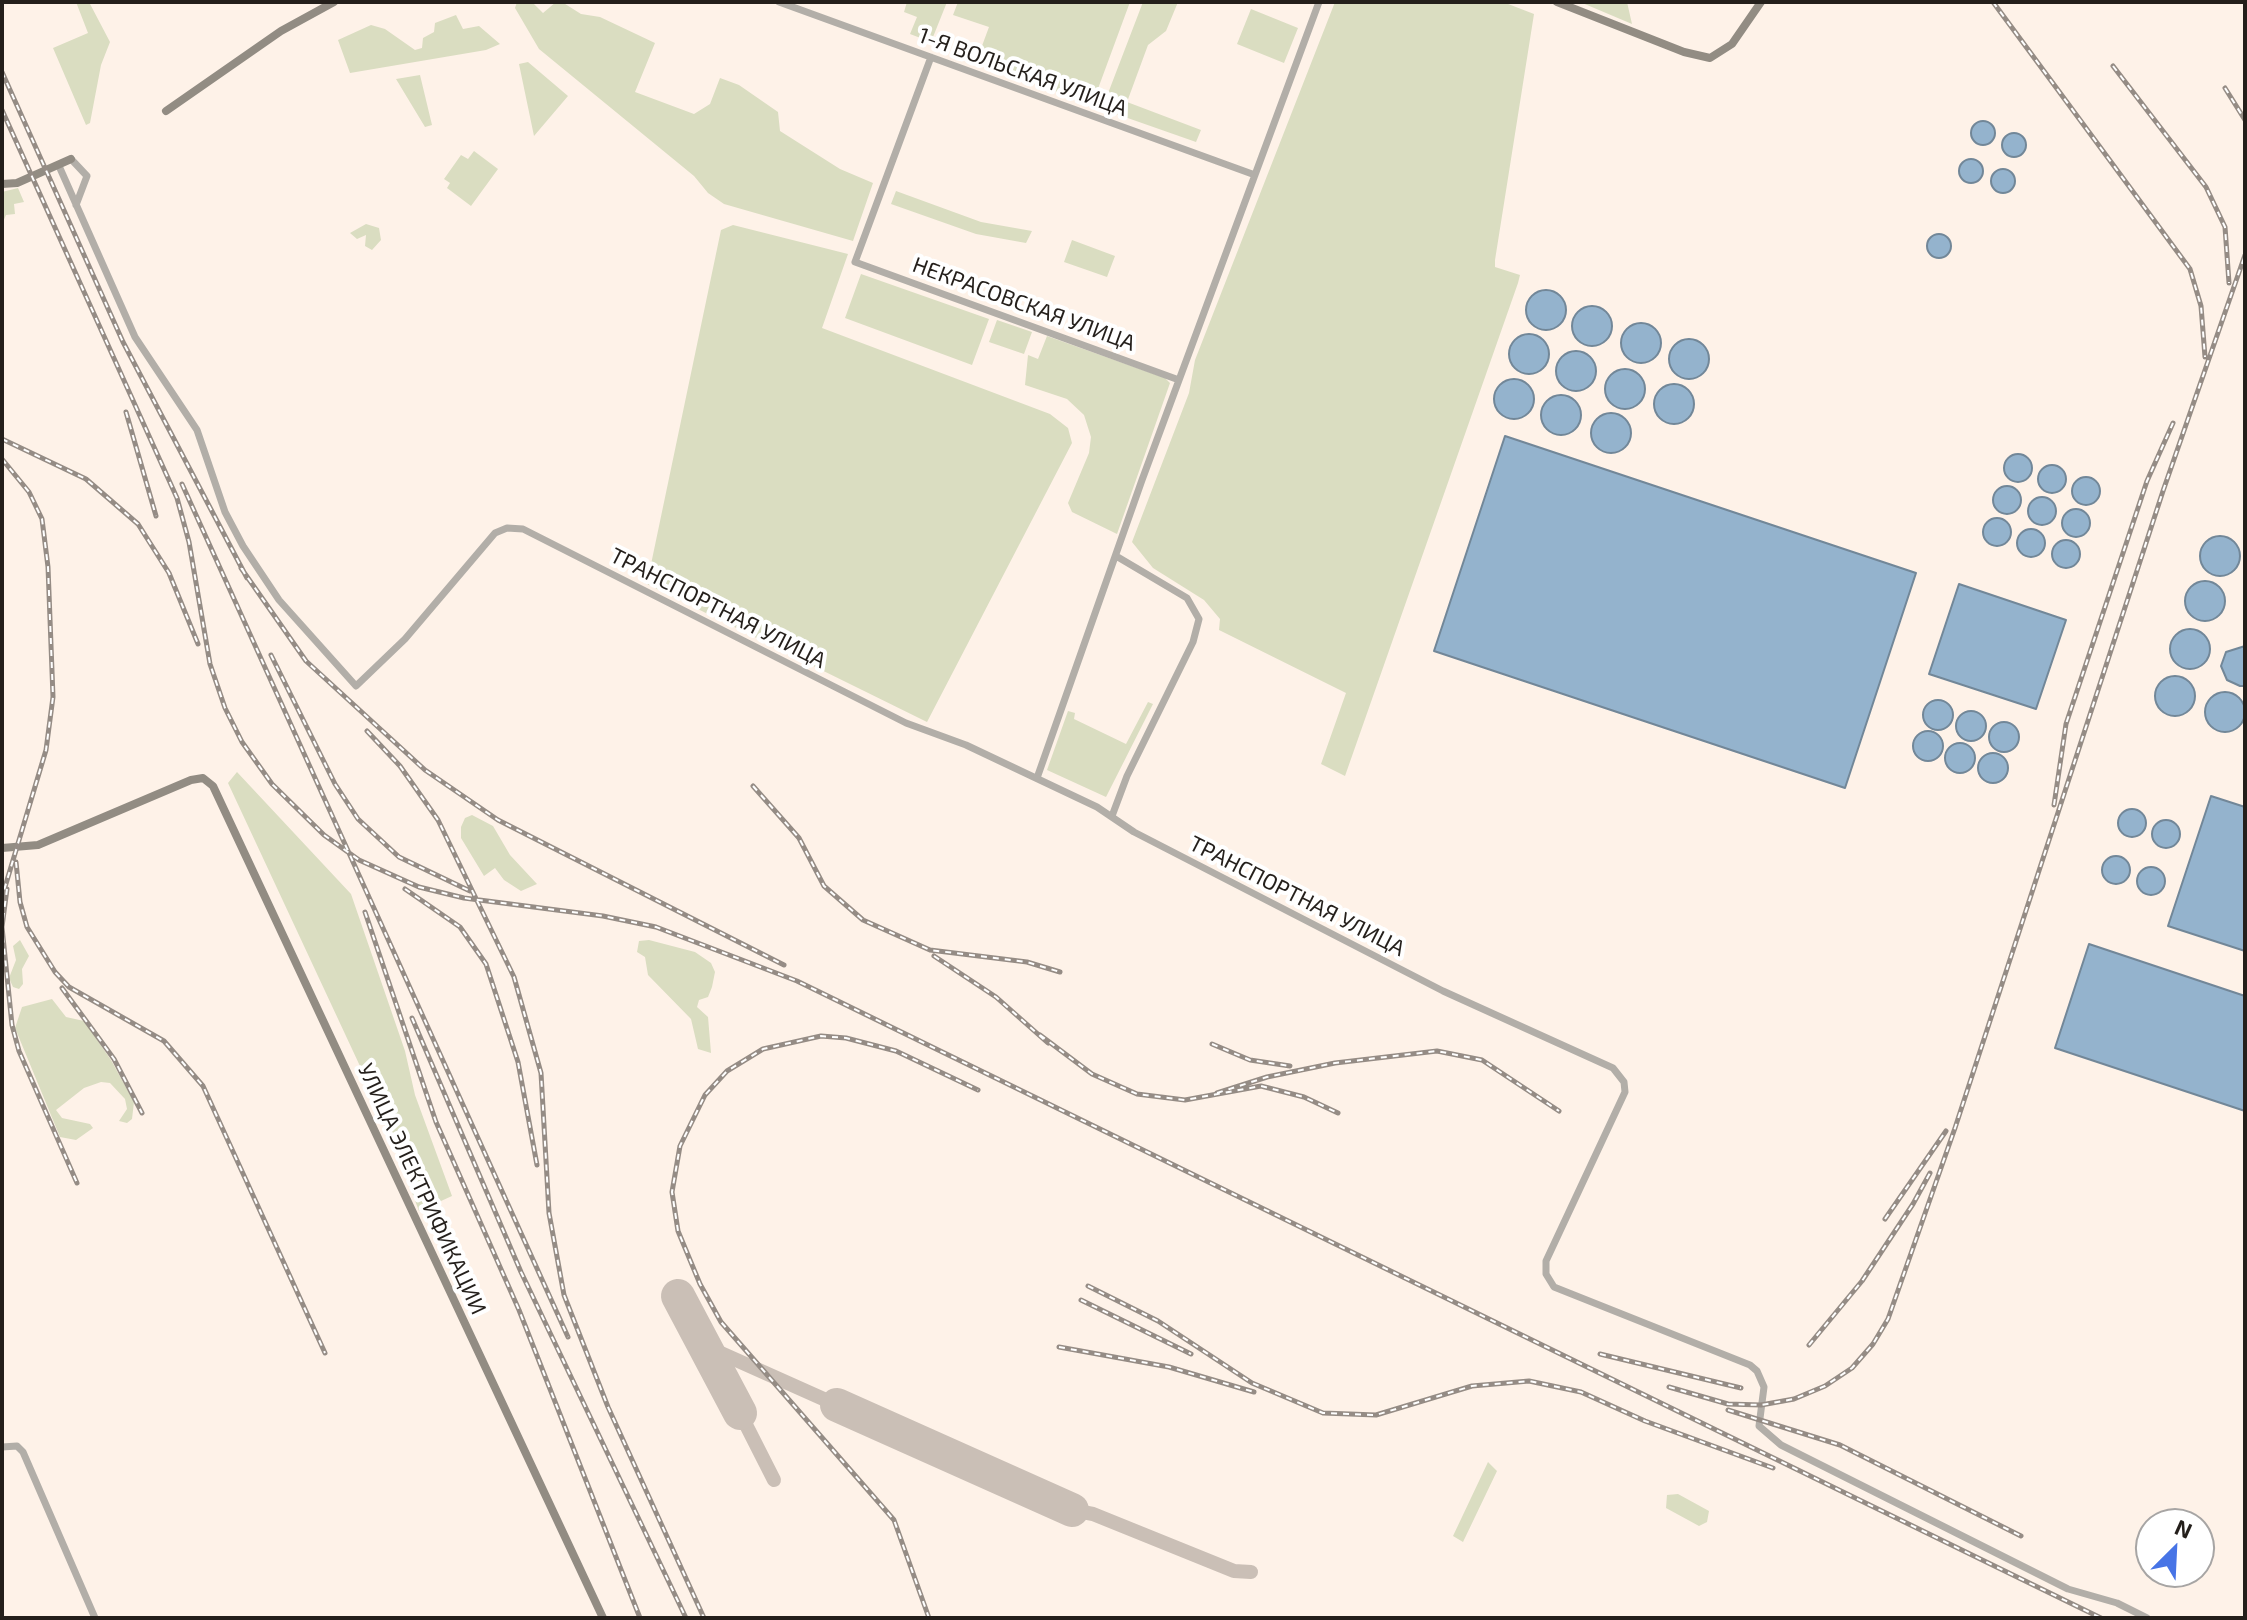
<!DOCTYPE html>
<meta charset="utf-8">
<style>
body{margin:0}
#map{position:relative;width:2247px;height:1620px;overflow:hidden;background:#fef2e8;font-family:"Exo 2",sans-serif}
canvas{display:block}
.frame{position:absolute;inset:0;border:4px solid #241f1b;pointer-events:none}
.north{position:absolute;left:2135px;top:1508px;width:80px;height:80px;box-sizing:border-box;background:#fff;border:2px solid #a7a5a4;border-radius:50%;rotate:24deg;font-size:22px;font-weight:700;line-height:32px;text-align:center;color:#241f1b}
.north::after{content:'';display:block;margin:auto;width:28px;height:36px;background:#4774e6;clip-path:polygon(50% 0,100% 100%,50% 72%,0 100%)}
</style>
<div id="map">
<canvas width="2247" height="1620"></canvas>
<div class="frame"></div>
<div class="north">N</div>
</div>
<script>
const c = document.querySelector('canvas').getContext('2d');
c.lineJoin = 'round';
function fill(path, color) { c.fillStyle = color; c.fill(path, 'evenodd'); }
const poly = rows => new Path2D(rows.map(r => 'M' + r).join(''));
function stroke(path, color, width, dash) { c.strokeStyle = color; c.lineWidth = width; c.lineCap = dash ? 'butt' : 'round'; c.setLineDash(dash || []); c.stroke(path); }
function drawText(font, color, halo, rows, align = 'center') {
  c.font = font + ' "Exo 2",sans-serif'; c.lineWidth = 8; c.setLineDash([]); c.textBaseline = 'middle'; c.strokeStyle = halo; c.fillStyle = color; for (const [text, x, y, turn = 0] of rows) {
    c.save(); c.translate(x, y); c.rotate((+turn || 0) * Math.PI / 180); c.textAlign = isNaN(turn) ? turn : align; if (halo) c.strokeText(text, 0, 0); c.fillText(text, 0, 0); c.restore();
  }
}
const green = poly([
 [76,2,89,2,110,42,101,65,90,123,86,125,53,48,88,33],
 [517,2,532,2,543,13,556,2,562,2,581,14,600,17,655,43,635,92,694,114,710,104,720,78,739,85,778,112,780,131,840,169,873,183,853,241,724,204,708,193,694,176,539,49,515,8],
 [907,2,947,2,931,42,910,34,917,17,904,12],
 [958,2,1130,2,1092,105,976,62,989,27,953,15],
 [1143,2,1178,2,1166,31,1148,45,1127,102,1201,130,1196,142,1102,109],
 [1335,2,1503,2,1534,14,1495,260,1495,267,1520,275,1518,283,1345,776,1321,764,1346,693,1219,630,1220,619,1204,600,1153,568,1132,542,1189,393,1195,360],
 [1580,2,1627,2,1632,24],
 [1251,9,1298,28,1284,63,1237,44],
 [456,15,463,29,479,26,500,44,486,50,350,73,338,40,371,25,385,29,415,50,422,48,423,38,434,32,435,23],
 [528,62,568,96,534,136,519,64],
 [420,75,432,125,425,127,396,79],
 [474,151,498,169,471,206,447,188,450,183,444,179,461,155,468,159],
 [18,188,24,202,14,204,15,214,6,215,2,224,2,192],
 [896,191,981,222,1032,231,1026,243,976,234,891,204],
 [366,224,379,228,381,240,372,250,365,246,366,235,357,239,350,233],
 [733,225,848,254,822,328,1050,414,1068,428,1072,443,927,722,643,582,650,569,721,230],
 [1072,240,1115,256,1107,277,1064,262],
 [861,274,989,319,972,365,845,318],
 [997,320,1032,332,1024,354,989,342],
 [1047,336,1165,378,1170,383,1117,534,1072,512,1068,503,1089,453,1091,437,1084,415,1067,399,1025,385,1028,355,1038,359],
 [1148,702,1153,704,1106,797,1047,770,1068,711,1075,713,1074,719,1126,744],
 [237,772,351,894,405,1051,415,1095,452,1196,419,1211,380,1109,228,783],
 [472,815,493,826,510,855,537,884,521,891,504,880,495,868,484,876,461,838,461,827,465,818],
 [20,940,29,956,22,969,23,984,19,989,13,987,9,978,16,960,13,946],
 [649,940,695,952,711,963,715,972,712,987,708,997,699,1000,697,1007,708,1017,711,1053,698,1049,691,1019,648,975,645,957,637,952,639,941],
 [52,999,66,1017,84,1021,111,1060,134,1102,132,1119,127,1123,119,1121,127,1109,125,1099,110,1083,101,1082,84,1088,56,1110,62,1118,90,1124,93,1128,76,1140,60,1137,15,1028,22,1007],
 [1488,1462,1497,1471,1463,1542,1453,1536],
 [1678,1494,1709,1511,1707,1522,1699,1526,1666,1508,1667,1495]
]);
const water = poly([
 '1971 133a12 12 0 1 1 24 0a12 12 0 1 1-24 0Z',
 '2002 145a12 12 0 1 1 24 0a12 12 0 1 1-24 0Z',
 '1959 171a12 12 0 1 1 24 0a12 12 0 1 1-24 0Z',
 '1991 181a12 12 0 1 1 24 0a12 12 0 1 1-24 0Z',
 '1927 246a12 12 0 1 1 24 0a12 12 0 1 1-24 0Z',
 '1526 310a20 20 0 1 1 40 0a20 20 0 1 1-40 0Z',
 '1572 326a20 20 0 1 1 40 0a20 20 0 1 1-40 0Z',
 '1621 343a20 20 0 1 1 40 0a20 20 0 1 1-40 0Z',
 '1509 354a20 20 0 1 1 40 0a20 20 0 1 1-40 0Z',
 '1669 359a20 20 0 1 1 40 0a20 20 0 1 1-40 0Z',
 '1556 371a20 20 0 1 1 40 0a20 20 0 1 1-40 0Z',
 '1605 389a20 20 0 1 1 40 0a20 20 0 1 1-40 0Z',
 '1494 399a20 20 0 1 1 40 0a20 20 0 1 1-40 0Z',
 '1654 404a20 20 0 1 1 40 0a20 20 0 1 1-40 0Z',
 '1541 415a20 20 0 1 1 40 0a20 20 0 1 1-40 0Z',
 '1591 433a20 20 0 1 1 40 0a20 20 0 1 1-40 0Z',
 [1505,436,1916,573,1845,788,1434,651,1505,436],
 '2004 468a14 14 0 1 1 28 0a14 14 0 1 1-28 0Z',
 '2038 479a14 14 0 1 1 28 0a14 14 0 1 1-28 0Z',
 '2072 491a14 14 0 1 1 28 0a14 14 0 1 1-28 0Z',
 '1993 500a14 14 0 1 1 28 0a14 14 0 1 1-28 0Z',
 '2028 511a14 14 0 1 1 28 0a14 14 0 1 1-28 0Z',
 '2062 523a14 14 0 1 1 28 0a14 14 0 1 1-28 0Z',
 '1983 532a14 14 0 1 1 28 0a14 14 0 1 1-28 0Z',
 '2017 543a14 14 0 1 1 28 0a14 14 0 1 1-28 0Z',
 '2200 556a20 20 0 1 1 40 0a20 20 0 1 1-40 0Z',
 '2052 554a14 14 0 1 1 28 0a14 14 0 1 1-28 0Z',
 '2185 601a20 20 0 1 1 40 0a20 20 0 1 1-40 0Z',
 [1959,584,2066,620,2036,709,1929,674,1959,584],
 '2170 649a20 20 0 1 1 40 0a20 20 0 1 1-40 0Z',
 [2245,646,2245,686,2240,686,2227,680,2221,666,2226,652,2245,646],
 '2155 696a20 20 0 1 1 40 0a20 20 0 1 1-40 0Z',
 '2205 712a20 20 0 1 1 40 0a20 20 0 1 1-40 0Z',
 '1923 715a15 15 0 1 1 30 0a15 15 0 1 1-30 0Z',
 '1956 726a15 15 0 1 1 30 0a15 15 0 1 1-30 0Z',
 '1989 737a15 15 0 1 1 30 0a15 15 0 1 1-30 0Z',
 '1913 746a15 15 0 1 1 30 0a15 15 0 1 1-30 0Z',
 '1945 758a15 15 0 1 1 30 0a15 15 0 1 1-30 0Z',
 '1978 768a15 15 0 1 1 30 0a15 15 0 1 1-30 0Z',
 [2211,796,2245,807,2245,951,2168,926,2211,796],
 '2118 823a14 14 0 1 1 28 0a14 14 0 1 1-28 0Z',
 '2152 834a14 14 0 1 1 28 0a14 14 0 1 1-28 0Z',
 '2102 870a14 14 0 1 1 28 0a14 14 0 1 1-28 0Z',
 '2137 881a14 14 0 1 1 28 0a14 14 0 1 1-28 0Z',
 [2089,944,2245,996,2245,1111,2055,1048,2089,944]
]);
const taxiway = poly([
 [705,1346,837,1405],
 [740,1413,774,1480],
 [1072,1510,1093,1514,1234,1571,1251,1572]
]);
const runway = poly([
 [678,1296,740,1413],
 [837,1405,1072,1510]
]);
const tertiary = poly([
 [779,2,1255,175],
 [931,57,855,262,1179,380],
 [71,159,87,176,76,205],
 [59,166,135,337,197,430,225,512,243,546,279,600,356,686,405,639,495,533,507,528,523,529,906,723,966,745,1097,807,1134,832,1443,991,1613,1068,1624,1082,1625,1092,1546,1261,1546,1274,1554,1287,1750,1365,1757,1371,1764,1387,1759,1426,1781,1445,2068,1589,2117,1603,2147,1618],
 [1037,778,1142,480,1319,2],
 [1112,816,1127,776,1193,642,1199,619,1187,598,1116,556],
 [2,1447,17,1446,23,1452,95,1618]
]);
const secondary = poly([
 [1557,2,1684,52,1710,58,1732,44,1761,2],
 [166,111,281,31,334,2],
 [2,184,17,183,71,159],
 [2,848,38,845,191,780,203,778,213,786,603,1618]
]);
const rail = poly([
 [1993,2,2190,269,2201,306,2205,357],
 [2113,66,2206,187,2225,227,2229,283],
 [2,72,123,342,247,578],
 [2225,88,2245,120],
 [2,110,177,498,189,542,210,664,225,708,242,742,272,784,324,835,359,860,419,887,464,898,603,916,656,927,797,981,2101,1618],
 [126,412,156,516],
 [2,439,86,479,138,524,169,573,198,644],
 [2,459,29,492,42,519,48,567,53,697,46,750,2,897],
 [182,484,568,1337],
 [241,568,306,661,425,770,498,820,784,965],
 [271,655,335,784,358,819,399,857,470,891],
 [367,731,400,766,438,820,514,977,541,1073,549,1213,564,1295,608,1407,704,1618],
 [753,786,799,838,824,886,863,920,930,950,1027,962,1060,972],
 [2054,805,2066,724,2147,481,2173,423],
 [16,862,20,902,27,927,55,972,69,987,164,1041,203,1086,325,1353],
 [7,889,2,927,12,1025,19,1051,77,1183],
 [405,889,460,927,486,964,518,1062,537,1165],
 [365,912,436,1122,519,1310,640,1618],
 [934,956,996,997,1048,1043],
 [62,988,114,1059,142,1113],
 [412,1018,521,1272,686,1618],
 [1040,1035,1092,1074,1137,1094,1185,1100,1261,1086,1304,1097,1338,1113],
 [1212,1044,1250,1060,1290,1066],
 [1217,1093,1267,1077,1335,1063,1437,1051,1482,1060,1559,1111],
 [1885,1219,1946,1131],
 [1088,1286,1158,1321,1252,1383,1323,1413,1376,1415,1472,1386,1529,1381,1581,1392,1645,1421,1773,1468],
 [1081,1300,1191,1354],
 [1809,1345,1862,1281,1913,1204,1930,1173],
 [1059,1347,1169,1367,1254,1392],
 [1600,1354,1741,1388],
 [1669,1387,1728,1404,1761,1405,1794,1399,1825,1386,1852,1368,1873,1344,1888,1319,1955,1128,2163,491,2245,255],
 [1728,1410,1840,1445,2021,1536],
 [929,1618,894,1520,721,1322,700,1284,678,1231,672,1192,680,1146,705,1095,727,1071,763,1049,821,1036,846,1038,896,1051,978,1090]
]);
const streetNames = [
 ["1-Я ВОЛЬСКАЯ УЛИЦА",1023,72,20],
 ["НЕКРАСОВСКАЯ УЛИЦА",1024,304,20],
 ["ТРАНСПОРТНАЯ УЛИЦА",718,608,27],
 ["ТРАНСПОРТНАЯ УЛИЦА",1297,896,27],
 ["УЛИЦА ЭЛЕКТРИФИКАЦИИ",422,1189,65]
];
fill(green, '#daddc1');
fill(water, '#94b3cd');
stroke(water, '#728798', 2);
stroke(taxiway, '#cabfb6', 14);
stroke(runway, '#cabfb6', 34);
stroke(tertiary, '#b2aea8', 7);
stroke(secondary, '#928c83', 8);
stroke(rail, '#958c85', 5);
stroke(rail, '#fff', 2, [6]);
drawText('22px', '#241f1b', '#fff', streetNames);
</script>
